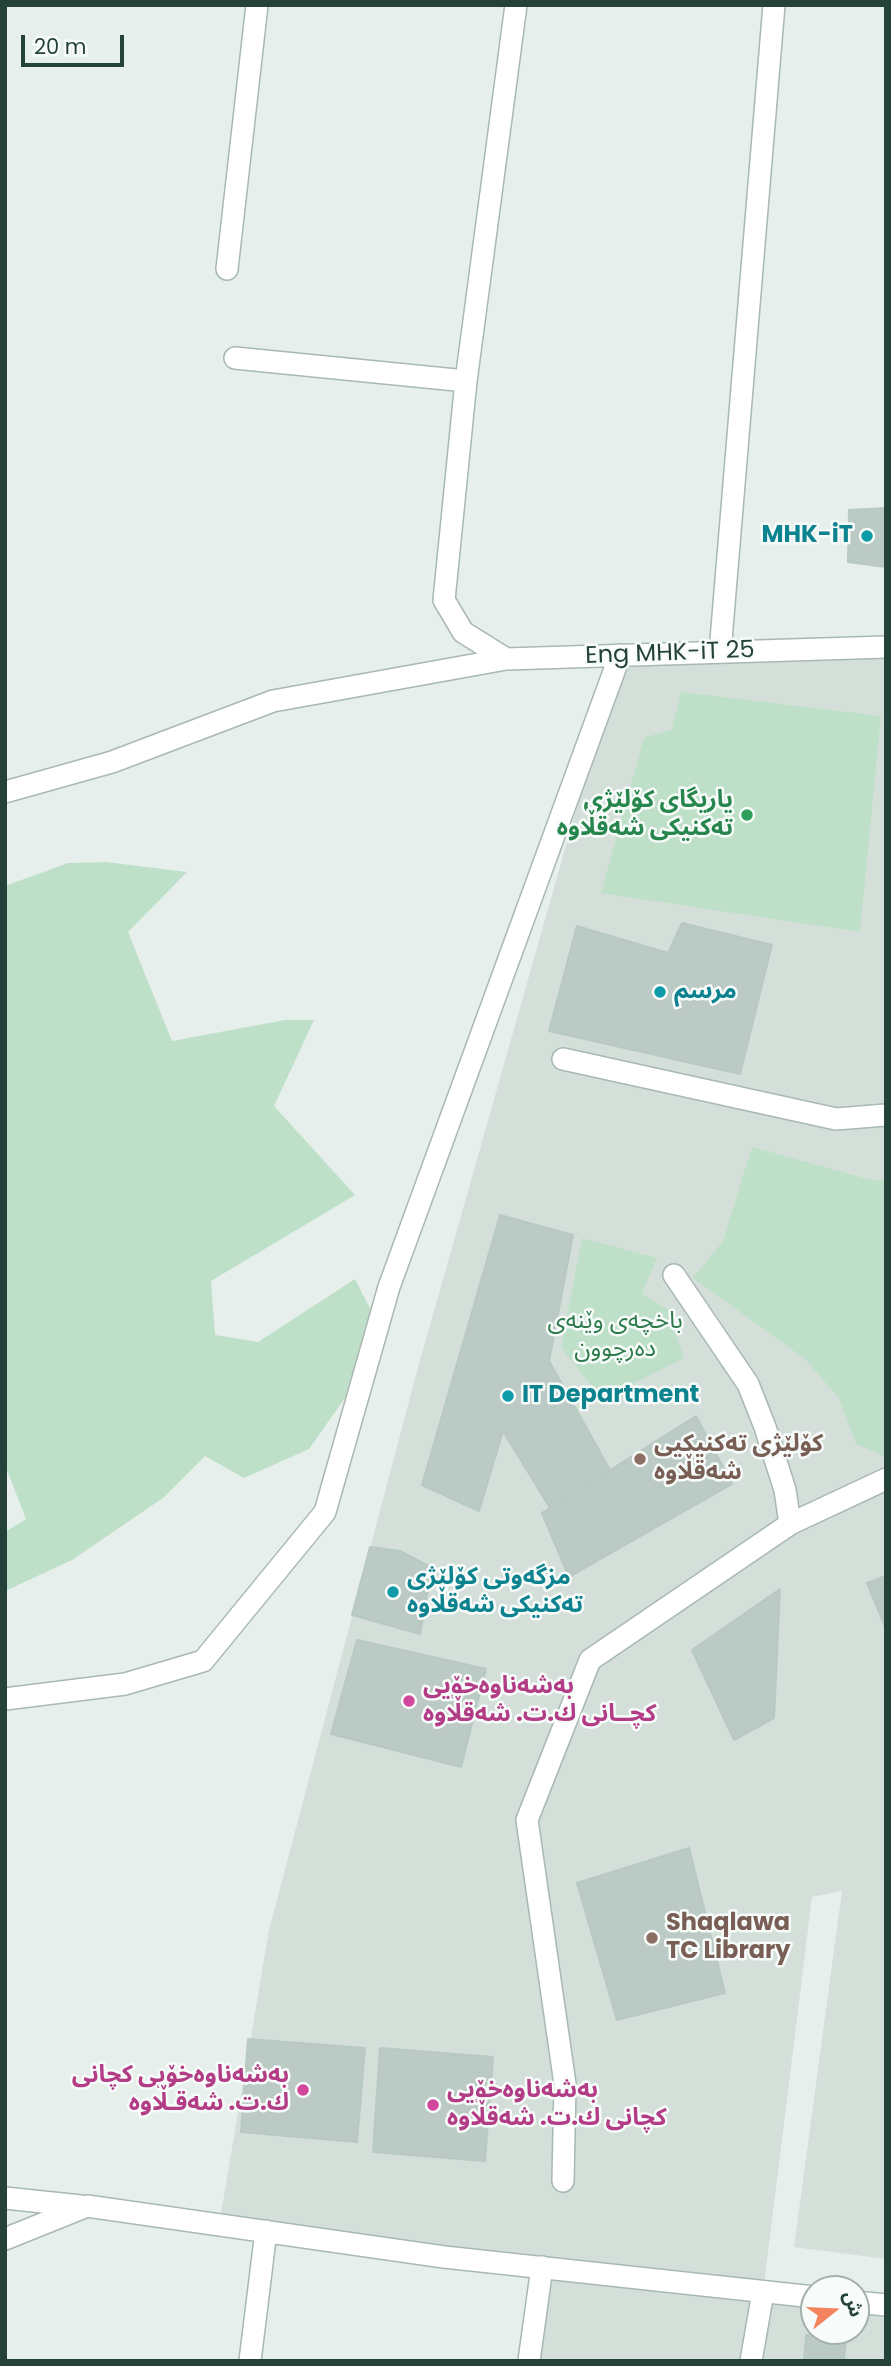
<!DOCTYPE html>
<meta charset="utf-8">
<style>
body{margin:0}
#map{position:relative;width:891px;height:2366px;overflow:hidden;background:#e6efeb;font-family:Poppins,"Noto Sans Arabic",sans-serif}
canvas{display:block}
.frame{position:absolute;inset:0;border:7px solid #24423a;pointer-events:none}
.north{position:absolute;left:800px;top:2275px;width:70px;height:70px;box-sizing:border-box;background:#f7fbf9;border:2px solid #a3b1ad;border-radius:50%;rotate:72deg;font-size:19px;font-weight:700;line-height:28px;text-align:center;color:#24423a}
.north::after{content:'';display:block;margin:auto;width:24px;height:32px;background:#f4845f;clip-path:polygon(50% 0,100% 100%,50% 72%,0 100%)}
.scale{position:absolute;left:21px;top:35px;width:103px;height:32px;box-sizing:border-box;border:4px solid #24423a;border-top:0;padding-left:9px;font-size:21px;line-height:24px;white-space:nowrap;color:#24423a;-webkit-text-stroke:5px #f7fbf9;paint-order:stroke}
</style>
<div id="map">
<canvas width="891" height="2366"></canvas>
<div class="frame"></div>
<div class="north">ش</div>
<div class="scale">20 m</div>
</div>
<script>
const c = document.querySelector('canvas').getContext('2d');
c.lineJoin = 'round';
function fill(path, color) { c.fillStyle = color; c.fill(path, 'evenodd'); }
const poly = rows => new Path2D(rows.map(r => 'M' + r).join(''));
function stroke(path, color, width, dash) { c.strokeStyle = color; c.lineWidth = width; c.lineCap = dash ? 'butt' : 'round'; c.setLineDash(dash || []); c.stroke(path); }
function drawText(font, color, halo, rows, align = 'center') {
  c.font = font + ' Poppins,"Noto Sans Arabic",sans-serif'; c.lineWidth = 5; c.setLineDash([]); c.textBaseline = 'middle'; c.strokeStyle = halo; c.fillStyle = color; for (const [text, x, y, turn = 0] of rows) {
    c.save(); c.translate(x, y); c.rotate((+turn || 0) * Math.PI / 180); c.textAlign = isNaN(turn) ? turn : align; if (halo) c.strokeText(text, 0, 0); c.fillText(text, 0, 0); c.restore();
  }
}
const built = poly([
 [886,647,886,2259,794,2247,842,1891,812,1897,763,2292,814,2306,814,2331,856,2331,856,2312,886,2317,886,2361,530,2361,542,2268,219,2225,269,1930,417,1371,620,655]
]);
const green = poly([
 [681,692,881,716,860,932,601,893,644,738,672,729],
 [106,862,187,872,128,932,172,1041,285,1020,314,1020,274,1106,355,1195,211,1281,215,1335,258,1342,355,1279,377,1322,352,1388,309,1449,244,1478,205,1456,163,1498,72,1560,5,1591,5,1532,26,1519,5,1465,5,886,68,863],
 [752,1147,875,1181,886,1179,886,1457,856,1444,839,1398,805,1359,693,1278,723,1241],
 [582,1238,657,1258,642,1294,668,1310,684,1358,602,1399,561,1347]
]);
const building = poly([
 [886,508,886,567,848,562,849,510,886,508],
 [682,923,772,945,740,1074,549,1031,577,926,668,953,682,923],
 [500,1215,573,1235,549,1361,610,1470,550,1508,503,1431,479,1511,422,1485,500,1215],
 [696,1416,732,1484,569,1577,542,1513,696,1416],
 [370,1547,400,1551,432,1568,420,1634,352,1615,370,1547],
 [886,1576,886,1629,867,1583,886,1576],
 [780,1589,774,1718,734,1740,692,1650,780,1589],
 [357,1640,486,1669,461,1767,331,1734,357,1640],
 [689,1848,725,1993,617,2020,577,1883,689,1848],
 [248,2039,365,2048,357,2142,241,2132,248,2039],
 [380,2048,493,2057,485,2161,373,2152,380,2048],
 [806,2335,846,2339,844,2361,804,2361,806,2335]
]);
const minor = poly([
 [516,5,466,381,444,600,463,632,506,659,886,647],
 [227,269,257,5],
 [235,358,466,381],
 [720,652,774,5],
 [5,792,112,762,273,701,506,659],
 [563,1059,836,1119,886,1115],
 [674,1275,748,1384,765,1427,785,1490,790,1524],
 [5,1699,125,1684,203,1661,325,1512,389,1287,620,655],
 [563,2181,565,2084,527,1820,590,1660,790,1524,886,1479],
 [5,2198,81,2206],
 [5,2239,87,2206,444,2257,814,2297],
 [856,2302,886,2305],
 [250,2361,266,2231],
 [529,2361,542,2267],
 [751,2361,763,2292]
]);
const markers = [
 [867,536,7,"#0f9aa8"],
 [747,815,7,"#2e9e5b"],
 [660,992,7,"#0f9aa8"],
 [508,1396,7,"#0f9aa8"],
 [640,1459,7,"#8d6e63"],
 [393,1592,7,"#0f9aa8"],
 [409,1701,7,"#d1479c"],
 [652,1938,7,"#8d6e63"],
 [303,2090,7,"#d1479c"],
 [433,2105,7,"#d1479c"]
];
const cultureNames = [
 ["MHK-iT",853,536,"right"],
 ["مرسم",674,992],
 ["IT Department",522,1396],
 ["مزگەوتی کۆلێژی",407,1578],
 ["تەکنیکی شەقڵاوە",407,1606]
];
const streetNames = [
 ["Eng MHK-iT 25",670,654,-2]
];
const leisureNames = [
 ["یاریگای کۆلێژی",733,801],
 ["تەکنیکی شەقڵاوە",733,829]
];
const parkNames = [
 ["باخچەی وێنەی",615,1322],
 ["دەرچوون",615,1350]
];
const educationNames = [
 ["کۆلێژی تەکنیکیی",654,1445],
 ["شەقڵاوە",654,1473],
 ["Shaqlawa",666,1924],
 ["TC Library",666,1952]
];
const hotelNames = [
 ["بەشەناوەخۆیی",423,1687],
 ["کچــانی ك.ت. شەقڵاوە",423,1715],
 ["بەشەناوەخۆیی کچانی",289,2076,"right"],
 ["ك.ت. شەقـڵاوە",289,2104,"right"],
 ["بەشەناوەخۆیی",447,2091],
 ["کچانی ك.ت. شەقڵاوە",447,2119]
];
fill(built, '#d4dfda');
fill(green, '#bfe0c8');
fill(building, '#bbcac4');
stroke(building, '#b8c9c2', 2);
stroke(minor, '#a8b8b2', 24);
stroke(minor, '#fff', 21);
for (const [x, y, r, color] of markers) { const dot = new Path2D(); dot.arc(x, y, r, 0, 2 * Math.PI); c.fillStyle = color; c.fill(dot); stroke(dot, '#f7fbf9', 2.5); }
drawText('bold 24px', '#0d838f', '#f7fbf9', cultureNames, 'left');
drawText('24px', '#24423a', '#f7fbf9', streetNames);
drawText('bold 24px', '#27864d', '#f7fbf9', leisureNames, 'right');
drawText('24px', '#2d7a4b', '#f7fbf9', parkNames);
drawText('bold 24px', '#785e54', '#f7fbf9', educationNames, 'left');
drawText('bold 24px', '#b23c85', '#f7fbf9', hotelNames, 'left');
</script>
